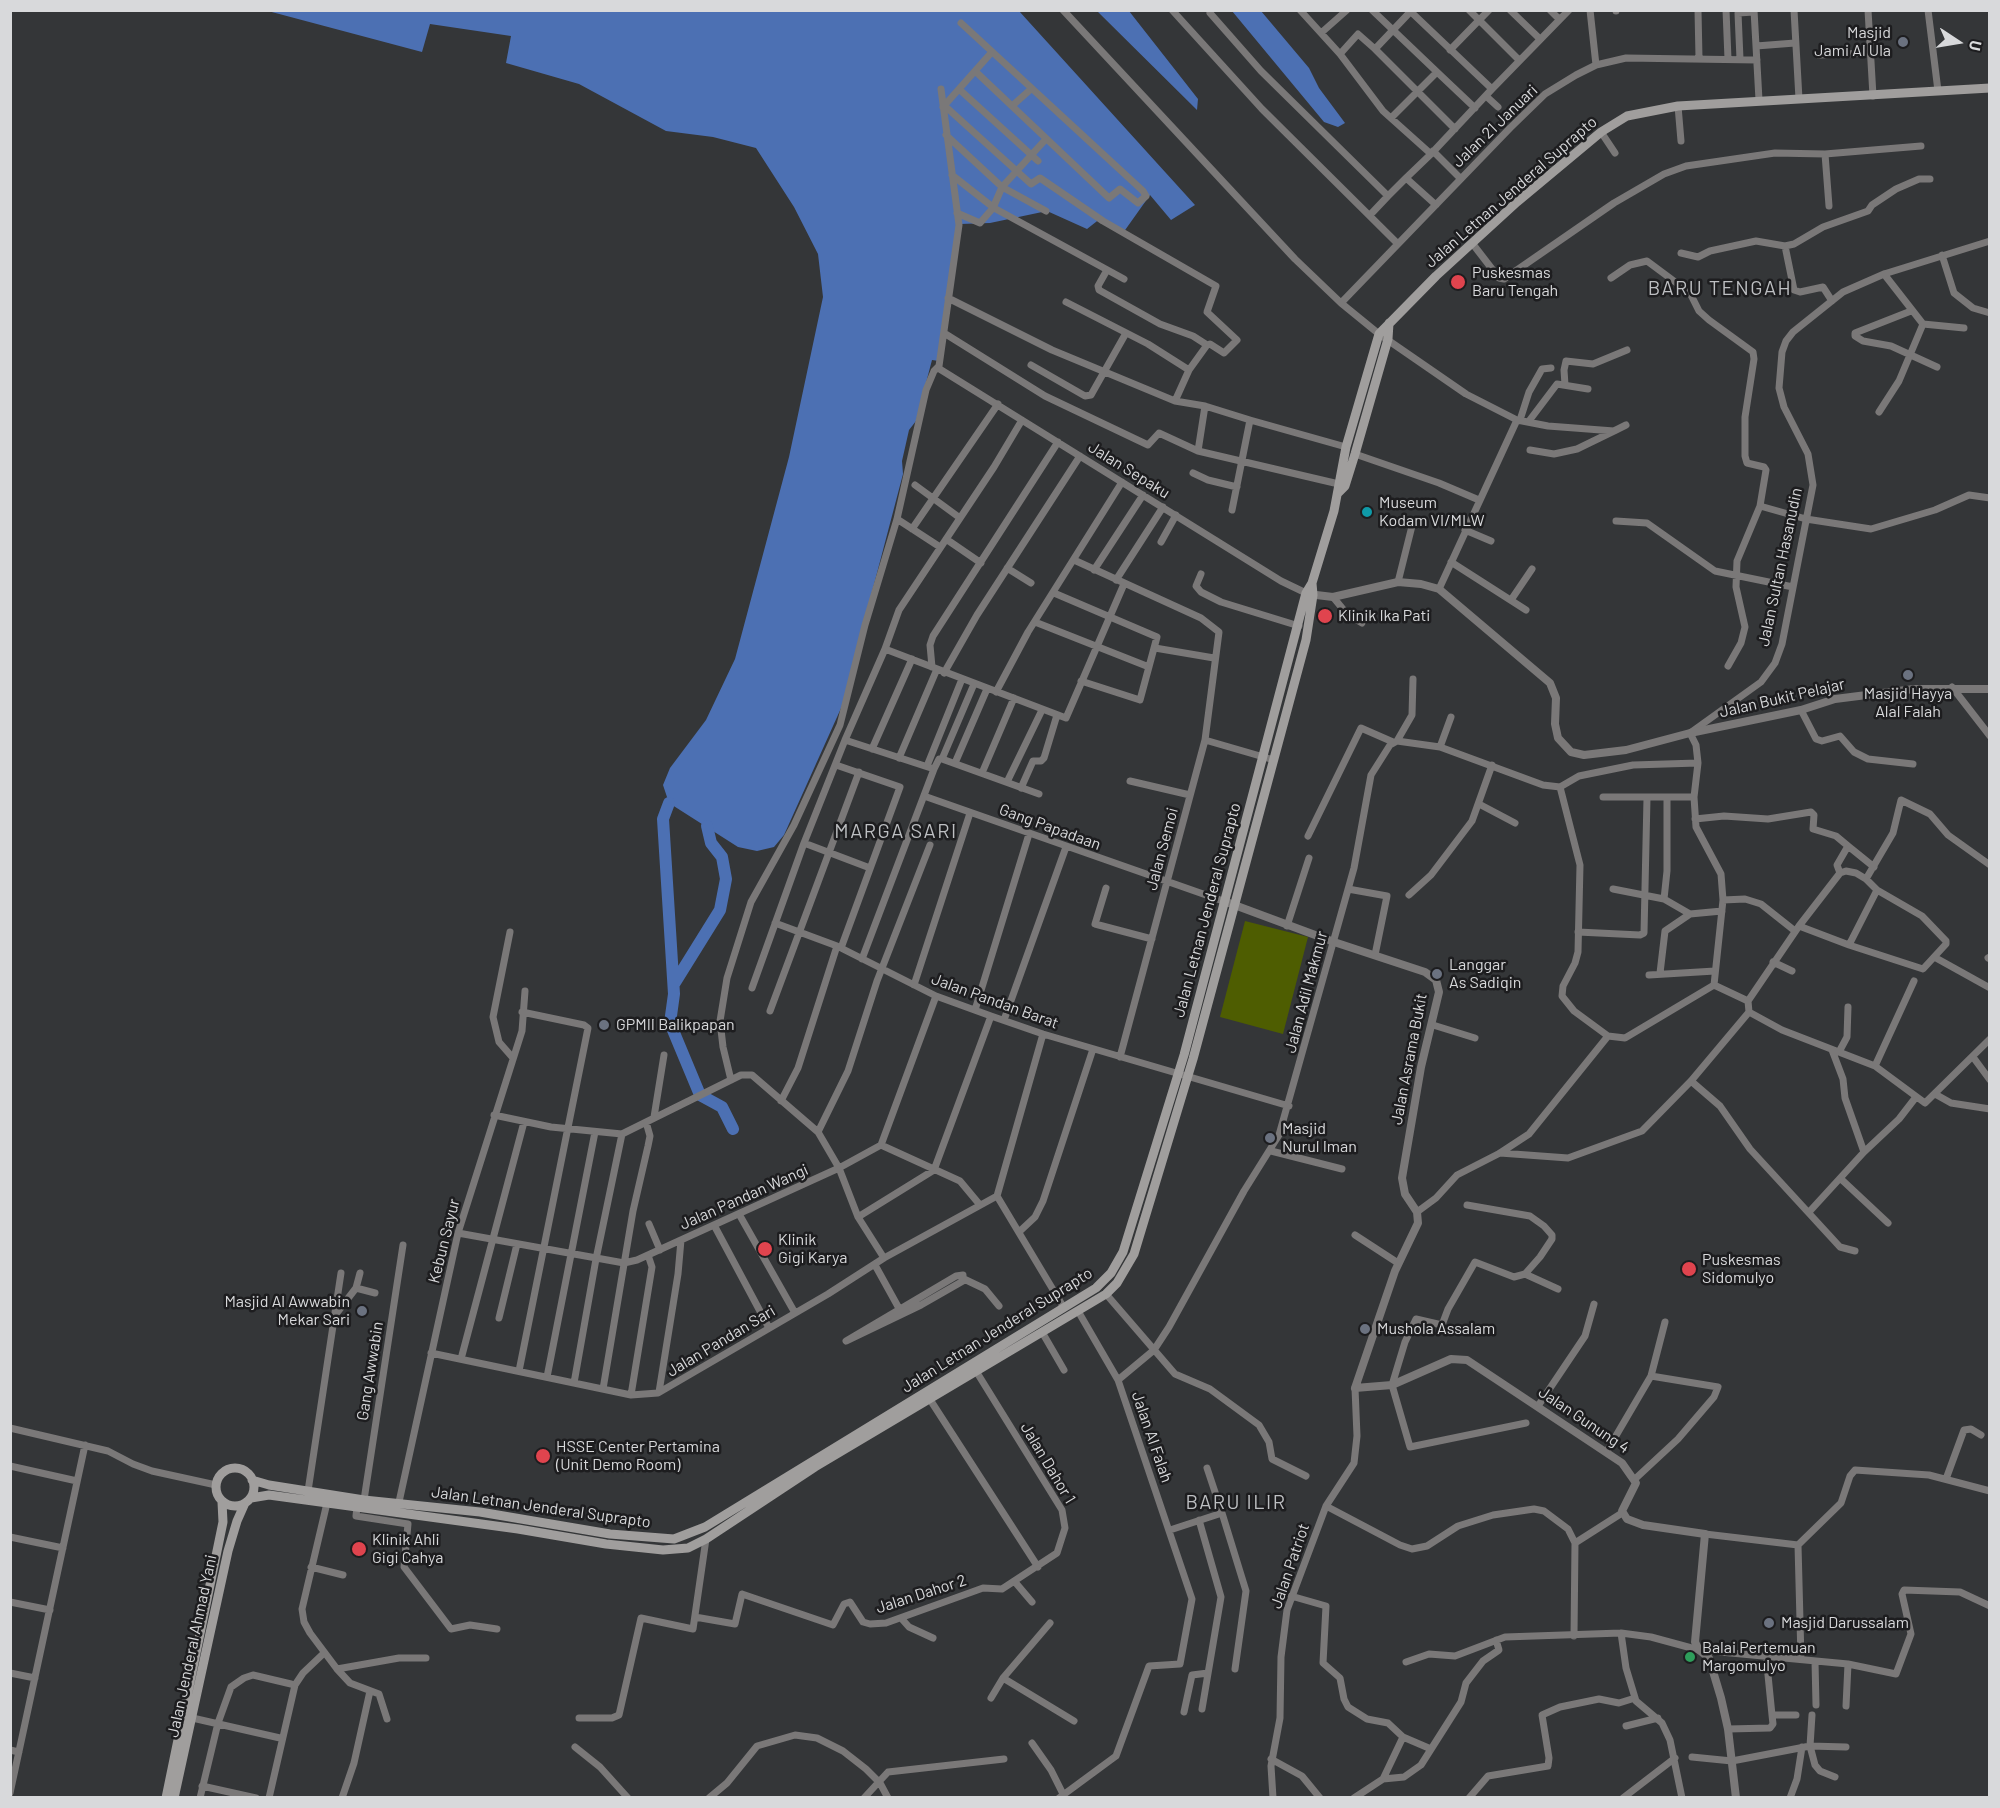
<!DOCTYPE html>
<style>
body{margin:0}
#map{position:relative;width:2000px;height:1808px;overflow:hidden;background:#343638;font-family:Barlow,sans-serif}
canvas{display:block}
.frame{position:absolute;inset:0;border:12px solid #d8d9db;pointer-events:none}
.north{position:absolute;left:1928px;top:12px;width:60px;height:60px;-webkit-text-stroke:4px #1d1d1f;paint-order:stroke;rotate:102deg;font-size:16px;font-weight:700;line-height:24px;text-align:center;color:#d8d9db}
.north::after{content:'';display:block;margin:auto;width:21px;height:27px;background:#d8d9db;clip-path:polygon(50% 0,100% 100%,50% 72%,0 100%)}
</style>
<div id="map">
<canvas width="2000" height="1808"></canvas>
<div class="frame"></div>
<div class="north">U</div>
</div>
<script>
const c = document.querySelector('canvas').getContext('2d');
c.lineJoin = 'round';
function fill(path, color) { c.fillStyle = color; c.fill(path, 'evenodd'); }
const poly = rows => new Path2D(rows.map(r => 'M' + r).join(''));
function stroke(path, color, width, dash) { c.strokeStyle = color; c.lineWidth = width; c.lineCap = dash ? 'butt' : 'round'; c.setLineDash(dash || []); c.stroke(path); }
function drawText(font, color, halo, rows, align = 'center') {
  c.font = font + ' Barlow,sans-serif'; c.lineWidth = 5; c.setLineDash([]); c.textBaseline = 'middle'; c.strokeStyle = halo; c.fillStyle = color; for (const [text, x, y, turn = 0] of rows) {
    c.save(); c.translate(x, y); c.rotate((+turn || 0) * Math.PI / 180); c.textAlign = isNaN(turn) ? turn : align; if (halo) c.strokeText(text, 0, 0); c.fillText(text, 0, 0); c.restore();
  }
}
const green = poly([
 [1245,921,1308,937,1283,1034,1220,1017]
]);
const water = poly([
 [268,11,1019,11,1195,205,1171,220,1150,195,1123,233,1101,218,1087,229,1047,211,990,223,960,224,939,361,932,360,916,421,909,430,902,461,903,474,842,706,784,835,774,847,757,851,738,847,669,803,663,785,670,768,706,720,735,659,789,457,823,297,818,254,794,207,756,148,713,137,666,131,579,84,506,63,511,36,430,24,422,52],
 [1097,11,1129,11,1198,99,1197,110],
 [1232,11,1261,11,1309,68,1319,88,1345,123,1338,127,1324,122]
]);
const river = poly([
 [669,803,663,819,674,994,670,1023,700,1095,722,1107,733,1129],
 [674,984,720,910,726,879,722,857,711,843,707,826]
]);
const minor = poly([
 [1063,10,1295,259,1341,303,1379,334,1466,394,1517,420,1439,589],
 [1172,10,1262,109,1398,244],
 [1300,10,1340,54,1358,34,1375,49,1412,10],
 [1372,10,1437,72,1391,118],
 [1409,10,1492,89,1569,10],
 [1469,10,1519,60],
 [1510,10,1540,39],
 [1550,10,1559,19],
 [1590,10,1596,65],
 [1616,10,1616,11],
 [1698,10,1699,58],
 [1726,10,1728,59],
 [1754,10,1759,100],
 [1794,10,1799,99],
 [1868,10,1873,96],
 [1928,10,1938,91],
 [1210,13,1261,71,1388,196,1370,215],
 [1321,33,1347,10],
 [1756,46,1795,43],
 [1375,49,1455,129],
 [1450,50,1489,10],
 [1340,54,1383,111,1431,154,1406,178,1436,205],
 [1819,55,1869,53],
 [1740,59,1738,13,1754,12],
 [975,71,991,53],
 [1437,72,1475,108],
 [960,90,1038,161],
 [1486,96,1498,107],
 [1012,106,1031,89],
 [1678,106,1681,141],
 [943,107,975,71,1109,198,1120,189,1138,203,1146,196,1143,191,961,23],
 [946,107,1031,184,1040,178,1103,221,1216,286,1207,312,1237,340,1224,353,1210,344,1207,345,1189,370,1175,401],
 [1601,132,1615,153],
 [946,135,1002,187,1046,139],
 [1433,151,1460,178],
 [1431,154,1492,89],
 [1825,154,1829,206],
 [952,175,994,208,1124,279],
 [1388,196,1406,178],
 [957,213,980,223,993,208,1002,187,1046,211],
 [1472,243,1499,278,1504,279,1614,203,1664,174,1686,166,1775,153,1825,154,1921,146],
 [1785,246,1794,290,1800,292,1823,287,1832,301],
 [1681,253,1698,257,1710,251,1756,241,1785,246,1794,244,1823,227,1868,211,1872,205,1896,189,1919,179,1930,179],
 [1942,255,1954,293,1973,308,1990,313],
 [1107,270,1098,286,1099,290,1160,324,1193,336,1207,345],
 [1611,278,1630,265,1647,261,1690,293,1699,311,1709,320,1753,352,1754,359,1745,417,1745,456,1747,463,1764,467,1766,470,1760,506],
 [948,298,1052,350,1175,401,1205,406,1250,420,1232,510],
 [1066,302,1148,344,1189,370],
 [1341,303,1510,128,1545,94,1576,75,1596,65,1626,58,1757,60],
 [1911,311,1855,333,1855,336,1863,341,1891,346,1937,367],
 [1923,324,1964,328],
 [944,333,1045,396,1148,445,1159,433,1198,451,1343,485],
 [1031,365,1085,396,1091,395,1126,333],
 [938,368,1281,581,1306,593],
 [1565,385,1564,370,1566,361,1593,364,1627,350],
 [1879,412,1899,381,1923,324,1884,274],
 [1250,420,1346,447],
 [1517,420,1548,426,1614,431,1626,425],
 [1520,420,1529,392,1542,369,1551,368],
 [1529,421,1557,384,1588,389],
 [1530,450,1554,454,1577,449,1614,431],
 [1198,451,1205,406],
 [1355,454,1439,483,1479,500],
 [1193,473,1208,480,1237,487],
 [915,485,960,518],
 [897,519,940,547],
 [1616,521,1647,523,1715,571,1793,587],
 [912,529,998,404],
 [1465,530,1491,541],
 [946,539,981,563],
 [1161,542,1176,515],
 [1074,560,1201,618,1219,632,1205,740,1120,1057],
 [1451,562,1526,610],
 [1007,568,1031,583],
 [1094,570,1143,495],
 [1201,574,1196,586,1201,592,1221,602,1299,626],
 [1116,580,1163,507],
 [1398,582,1412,526],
 [1054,593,1157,637,1140,700,1081,681],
 [1333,597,1347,614,1362,623],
 [1511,600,1532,569],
 [1035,622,1149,667],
 [1155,648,1214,658],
 [885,649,1066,718,1124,584],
 [1728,666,1741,643,1745,627,1736,587,1737,561,1760,506,1806,519,1871,529,1935,510,1969,495,1990,498],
 [932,667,930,645,933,636,1058,442],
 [944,673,977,615,1080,456],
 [1952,687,1990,736],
 [996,692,1028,632,1122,482],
 [1801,710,1816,739,1822,741,1840,736,1854,752,1868,759,1913,764],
 [1205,740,1274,760],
 [1397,741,1412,715,1413,679],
 [1440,747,1451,717],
 [872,749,912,659],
 [899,758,937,669],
 [942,759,974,684],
 [955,763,987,689],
 [836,765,900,787,841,948],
 [927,766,962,679],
 [934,769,939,759,942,759,1039,794],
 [982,773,1014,698],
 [1130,781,1190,795],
 [1007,782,1042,710],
 [1560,787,1580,865,1578,952,1575,963,1563,986,1562,996,1574,1011,1608,1036,1625,1038,1714,985,1723,900,1721,874,1696,827,1694,797,1698,763,1696,745,1690,733,1761,682,1775,663,1782,644,1813,485,1808,454,1784,407,1779,388,1782,352,1786,341,1793,332,1843,292,1884,274,1990,241],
 [1560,787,1579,776,1633,765,1698,763],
 [1021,788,1033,761,1041,761,1044,758,1057,715],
 [924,796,1226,902],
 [1603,797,1694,797],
 [1479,804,1515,823],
 [1695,819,1724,816,1768,819,1811,812,1814,815,1813,829,1836,836,1848,846,1837,865,1840,873],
 [1308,836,1361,728,1393,742],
 [804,843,870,868],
 [1848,846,1874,867],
 [1106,888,1095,924,1152,939],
 [1348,889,1387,896,1375,955],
 [1613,889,1664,899,1690,914,1722,911],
 [1409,895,1431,875,1472,821,1492,765],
 [1664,899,1667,871,1667,799],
 [1723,900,1745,899,1761,904,1795,931],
 [775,923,837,946,936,996,991,1016,1043,1034,1289,1106],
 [1287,926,1309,858],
 [1799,926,1840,873,1846,871,1856,873,1866,879],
 [510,932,493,1017,499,1042,513,1058],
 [1578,932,1640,935,1644,933,1647,798],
 [1849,945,1923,969,1946,944,1946,941,1922,916,1877,890,1866,879,1893,833,1901,800,1930,814,1948,835,1990,865],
 [1936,958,1990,988],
 [1988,958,1990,957],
 [862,959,934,769,845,740,885,649,899,610,994,467,1022,420],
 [1773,962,1792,971],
 [1660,973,1665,931,1690,914],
 [1649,975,1715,971],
 [914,985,970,813],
 [1714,985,1748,1001,1749,1012,1782,1030,1875,1066,1925,1103,1990,1039],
 [752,988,804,843,845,740],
 [1748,1001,1799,926,1849,945,1877,890],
 [975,1010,1029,834],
 [770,1011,859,772],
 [1004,1020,1066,847],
 [1433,1025,1475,1038],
 [1043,1034,997,1196,1064,1308],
 [1839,1052,1847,1037,1848,1007],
 [1973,1057,1990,1080],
 [1875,1066,1914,981],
 [731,1080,723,1047,720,1021,727,978,751,902,794,825,840,725,865,625,897,519,926,390,934,371,939,366,959,225,941,89],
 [1691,1081,1720,1106,1750,1149,1840,1247,1855,1251],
 [1935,1094,1951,1103,1990,1109],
 [781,1101,798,1068,837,946],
 [494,1115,551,1127,622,1134,741,1075,752,1075,818,1132,839,1168,858,1217,884,1258],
 [654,1117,664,1055],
 [818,1132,848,1071,877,981,930,845],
 [881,1145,960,1181,980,1205],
 [1271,1151,1342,1169],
 [1864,1152,1899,1119,1916,1097],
 [1500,1153,1568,1158,1642,1131,1691,1081,1749,1012],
 [1841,1179,1888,1223],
 [1467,1205,1530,1216,1544,1226,1552,1235,1552,1239,1540,1257,1525,1274],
 [1810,1211,1864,1152,1845,1098,1843,1079,1832,1050],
 [1417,1212,1436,1198,1457,1175,1500,1153,1529,1134,1608,1036],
 [739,1214,795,1313],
 [858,1217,934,1170,991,1016],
 [649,1224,660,1250],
 [714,1225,769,1328],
 [1019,1232,1035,1217,1043,1201,1093,1049],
 [458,1233,624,1263,637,1260,839,1168,881,1145,936,996],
 [1355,1235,1398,1263],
 [875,1265,901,1312],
 [963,1275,963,1281,921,1305,846,1341,956,1276,963,1275],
 [964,1279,985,1289,999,1306],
 [356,1288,375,1293],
 [1106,1294,1175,1374,1210,1389,1259,1425,1269,1442,1272,1459,1306,1476],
 [336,1314,356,1288,360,1273],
 [499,1318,517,1244],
 [1042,1332,1064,1370],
 [431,1353,631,1395,658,1393,828,1294,884,1258,997,1196],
 [461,1359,524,1122],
 [519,1371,588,1028,584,1025,522,1012],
 [547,1377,595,1132],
 [1118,1380,1154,1350,1169,1327,1244,1191,1279,1135,1354,868,1371,775,1390,745,1397,741,1440,747,1543,785,1560,787],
 [574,1383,596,1259,622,1134],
 [603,1389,633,1211,648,1146,650,1136,646,1122],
 [659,1392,678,1274,681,1240],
 [631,1395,652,1267,648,1255],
 [929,1398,1038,1567],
 [1538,1406,1585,1336,1594,1304],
 [1526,1423,1410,1447,1392,1385,1405,1342,1416,1319,1442,1325,1448,1309,1475,1262,1514,1277,1525,1274,1558,1289],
 [10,1428,108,1451,133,1464,152,1471,216,1485],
 [1607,1451,1651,1376,1665,1322],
 [10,1466,77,1481],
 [1207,1468,1222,1513],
 [1635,1479,1678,1439,1714,1397,1718,1387,1651,1376],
 [1946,1479,1964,1430,1971,1429,1981,1435],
 [308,1491,341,1273],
 [364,1500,403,1245],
 [399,1502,458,1233,522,1031,525,991],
 [327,1503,302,1609,304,1622,310,1633,337,1669,399,1658,426,1658],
 [1326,1506,1400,1545,1412,1549,1427,1546,1458,1526,1493,1515,1534,1509,1544,1511,1568,1529,1575,1543,1574,1636],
 [357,1507,356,1516,408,1524,404,1567,451,1629,470,1625,497,1629],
 [1199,1520,1221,1597,1202,1709],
 [1170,1530,1222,1513,1246,1591,1235,1669],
 [1705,1534,1798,1545,1841,1503,1850,1476,1855,1470,1929,1475,1990,1491],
 [10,1537,63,1548],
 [1575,1543,1622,1513],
 [1798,1545,1801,1659],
 [311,1567,343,1575],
 [1015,1582,1032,1602],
 [1291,1596,1326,1606,1323,1663,1340,1678,1344,1699,1348,1707,1367,1719,1388,1723,1403,1737],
 [10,1602,50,1610],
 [695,1617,735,1624,742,1594,833,1625,844,1604,850,1602,863,1622,870,1624,886,1623,983,1588,1002,1589,1057,1553,1065,1528,1062,1510,976,1371],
 [901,1618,909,1627,933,1638],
 [1621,1633,1626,1668,1636,1701,1662,1723,1670,1740,1682,1798],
 [1766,1655,1772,1715],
 [1815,1661,1816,1705],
 [1406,1662,1429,1654,1455,1656,1505,1637,1621,1633,1651,1637,1699,1650,1848,1664,1896,1674,1911,1634,1902,1594,1904,1590,1960,1592,1990,1606],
 [337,1669,350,1683,379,1694,387,1719],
 [10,1673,35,1678],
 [1003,1678,1074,1721],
 [991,1698,1003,1678,1050,1623],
 [1846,1706,1848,1664],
 [1184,1712,1192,1675,1208,1673],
 [1812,1715,1810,1746,1815,1765,1820,1771,1835,1777],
 [188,1717,280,1738],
 [579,1718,612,1718,619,1715,641,1618,693,1629,706,1539],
 [1626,1726,1658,1718],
 [1728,1729,1770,1728,1773,1724,1772,1715,1796,1715],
 [1032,1743,1051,1770,1063,1794],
 [575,1747,600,1767,628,1798],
 [10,1750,19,1752],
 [1692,1757,1732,1761,1810,1746,1846,1747],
 [1271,1759,1302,1776,1320,1798],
 [1383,1779,1404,1777,1421,1765,1461,1702,1466,1683,1483,1661,1499,1650,1496,1640],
 [202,1786,256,1798],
 [10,1793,85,1445],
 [200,1798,218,1723,231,1687,244,1678,253,1675,291,1684],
 [269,1798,295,1685,303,1673,324,1653],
 [342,1798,354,1763,370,1691],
 [709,1798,727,1783,757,1746,795,1735,817,1738,843,1751,866,1769,880,1783,888,1798],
 [864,1798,888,1772,1004,1759],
 [1059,1798,1116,1756,1149,1666,1180,1664,1192,1599,1118,1380,1078,1311],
 [1273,1798,1271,1766,1280,1718,1281,1657,1287,1610,1326,1506,1354,1463,1357,1436,1355,1388],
 [1354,1798,1383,1779,1403,1737,1431,1749],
 [1469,1798,1488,1776,1548,1766,1549,1758,1542,1715,1560,1707,1599,1699,1619,1703,1635,1698],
 [1623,1798,1675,1758],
 [1790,1798,1797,1779,1802,1747]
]);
const tertiary = poly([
 [1308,594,1333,597,1398,582,1421,584,1439,589,1550,683,1556,698,1555,724,1558,738,1571,752,1584,755,1626,750,1690,733,1801,710,1835,699,1914,689,1990,689],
 [1229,903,1334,942,1425,972,1436,980,1439,992,1421,1067,1402,1178,1405,1194,1417,1212,1418,1223,1395,1271,1355,1388,1392,1385,1451,1359,1467,1360,1622,1463,1636,1483,1622,1511,1627,1519,1643,1525,1705,1534,1695,1642,1699,1650,1709,1658,1721,1698,1728,1729,1736,1798]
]);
const secondary = poly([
 [1338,493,1345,486,1355,454,1388,339,1389,323],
 '216 1487a19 19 0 1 1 38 0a19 19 0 1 1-38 0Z',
 [252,1480,269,1485,364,1500,480,1512,610,1534,674,1539,705,1527,1096,1288,1111,1273,1123,1252,1184,1055,1306,593,1312,583,1334,511,1346,447,1379,334,1436,276,1517,202,1601,132,1627,116,1678,106,1990,88],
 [251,1498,269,1495,518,1529,606,1544,663,1550,688,1548,706,1539,815,1467,1106,1294,1117,1283,1134,1254,1193,1059,1306,640,1313,595,1312,583],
 [166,1798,223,1522,222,1502],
 [174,1798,228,1551,237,1521,245,1503]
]);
const markers = [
 [1903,42,6,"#6b7280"],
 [1458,282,8,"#e0444e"],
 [1367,512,6,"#0f9aa8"],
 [1325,616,8,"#e0444e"],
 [1908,675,6,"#6b7280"],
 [1437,974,6,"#6b7280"],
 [604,1025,6,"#6b7280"],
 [1270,1138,6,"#6b7280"],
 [765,1249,8,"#e0444e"],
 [1689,1269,8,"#e0444e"],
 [362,1311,6,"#6b7280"],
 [1365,1329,6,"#6b7280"],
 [543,1456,8,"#e0444e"],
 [359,1549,8,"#e0444e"],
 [1769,1623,6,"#6b7280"],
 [1690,1657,6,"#2e9e5b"]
];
const poiNames = [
 ["Masjid",1891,33,"right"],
 ["Jami Al Ula",1891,51,"right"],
 ["Puskesmas",1472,273],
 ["Baru Tengah",1472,291],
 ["Museum",1379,503],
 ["Kodam VI/MLW",1379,521],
 ["Klinik Ika Pati",1338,616],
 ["Masjid Hayya",1908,694,"center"],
 ["Alal Falah",1908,712,"center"],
 ["Langgar",1449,965],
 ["As Sadiqin",1449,983],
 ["GPMII Balikpapan",616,1025],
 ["Masjid",1282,1129],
 ["Nurul Iman",1282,1147],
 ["Klinik",778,1240],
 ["Gigi Karya",778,1258],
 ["Puskesmas",1702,1260],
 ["Sidomulyo",1702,1278],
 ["Masjid Al Awwabin",350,1302,"right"],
 ["Mekar Sari",350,1320,"right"],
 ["Mushola Assalam",1377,1329],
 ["HSSE Center Pertamina",556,1447],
 ["(Unit Demo Room)",556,1465],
 ["Klinik Ahli",372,1540],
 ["Gigi Cahya",372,1558],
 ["Masjid Darussalam",1781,1623],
 ["Balai Pertemuan",1702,1648],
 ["Margomulyo",1702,1666]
];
const streetNames = [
 ["Jalan 21 Januari",1495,126,-44],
 ["Jalan Letnan Jenderal Suprapto",1511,192,-41],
 ["Jalan Sepaku",1129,470,32],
 ["Jalan Sultan Hasanudin",1780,567,-78],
 ["Jalan Bukit Pelajar",1782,698,-13],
 ["Gang Papadaan",1050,827,20],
 ["Jalan Semoi",1162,849,-75],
 ["Jalan Letnan Jenderal Suprapto",1207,910,-75],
 ["Jalan Adil Makmur",1306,992,-75],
 ["Jalan Pandan Barat",995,1001,20],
 ["Jalan Asrama Bukit",1409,1059,-79],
 ["Jalan Pandan Wangi",744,1197,-24],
 ["Kebun Sayur",444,1241,-76],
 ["Jalan Letnan Jenderal Suprapto",997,1330,-32],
 ["Jalan Pandan Sari",721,1341,-31],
 ["Gang Awwabin",370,1371,-81],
 ["Jalan Gunung 4",1584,1420,34],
 ["Jalan Al Falah",1152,1437,71],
 ["Jalan Dahor 1",1048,1463,59],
 ["Jalan Letnan Jenderal Suprapto",541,1507,8],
 ["Jalan Patriot",1290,1566,-71],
 ["Jalan Dahor 2",921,1594,-18],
 ["Jalan Jenderal Ahmad Yani",192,1646,-78]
];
const quarterNames = [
 ["BARU TENGAH",1720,288],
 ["MARGA SARI",896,831],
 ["BARU ILIR",1236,1502]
];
fill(green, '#4e5d01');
fill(water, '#4c70b3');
stroke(river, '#4c70b3', 12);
stroke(minor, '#7a7878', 7);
stroke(tertiary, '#7a7878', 8);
stroke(secondary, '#a09e9d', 9);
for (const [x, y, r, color] of markers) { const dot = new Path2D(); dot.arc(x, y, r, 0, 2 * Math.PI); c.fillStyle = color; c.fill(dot); stroke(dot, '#1d1d1f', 2); }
drawText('16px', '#d8d9db', '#1d1d1f', poiNames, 'left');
drawText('16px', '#d8d9db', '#1d1d1f', streetNames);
c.letterSpacing = '1.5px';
drawText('20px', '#bdbfc2', '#1d1d1f', quarterNames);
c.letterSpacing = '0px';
</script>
